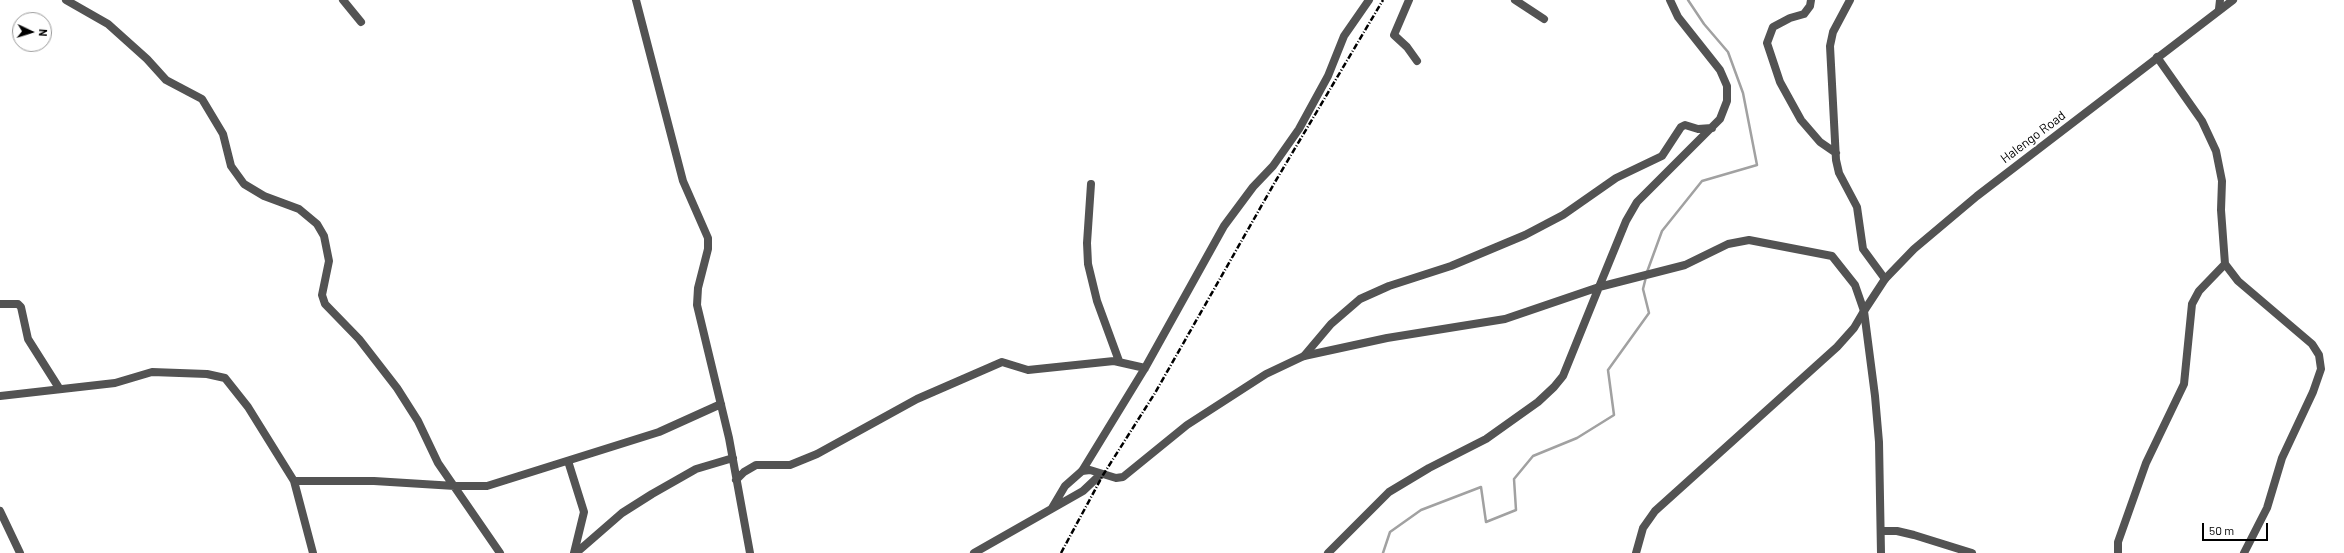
<!DOCTYPE html>
<style>
body{margin:0}
#map{position:relative;width:2344px;height:553px;overflow:hidden;background:#fff;font-family:Barlow,sans-serif}
canvas{display:block}
.north{position:absolute;left:12px;top:12px;width:40px;height:40px;box-sizing:border-box;background:#fff;border:1px solid #999;border-radius:50%;rotate:94deg;font-size:11px;font-weight:700;line-height:16px;text-align:center;color:#000}
.north::after{content:'';display:block;margin:auto;width:14px;height:18px;background:#000;clip-path:polygon(50% 0,100% 100%,50% 72%,0 100%)}
.scale{position:absolute;left:2202px;top:523px;width:66px;height:18px;box-sizing:border-box;border:2px solid #000;border-top:0;padding-left:5px;font-size:12px;line-height:14px;white-space:nowrap;color:#000;-webkit-text-stroke:3px #fff;paint-order:stroke}
</style>
<div id="map">
<canvas width="2344" height="553"></canvas>
<div class="north">N</div>
<div class="scale">50 m</div>
</div>
<script>
const c = document.querySelector('canvas').getContext('2d');
c.lineJoin = 'round';
const poly = rows => new Path2D(rows.map(r => 'M' + r).join(''));
function stroke(path, color, width, dash) { c.strokeStyle = color; c.lineWidth = width; c.lineCap = dash ? 'butt' : 'round'; c.setLineDash(dash || []); c.stroke(path); }
function drawText(font, color, halo, rows, align = 'center') {
  c.font = font + ' Barlow,sans-serif'; c.lineWidth = 4; c.setLineDash([]); c.textBaseline = 'middle'; c.strokeStyle = halo; c.fillStyle = color; for (const [text, x, y, turn = 0] of rows) {
    c.save(); c.translate(x, y); c.rotate((+turn || 0) * Math.PI / 180); c.textAlign = isNaN(turn) ? turn : align; if (halo) c.strokeText(text, 0, 0); c.fillText(text, 0, 0); c.restore();
  }
}
const stream = poly([
 [1647,272,1662,231,1702,181,1757,165,1743,93,1728,52,1704,24,1688,0],
 [1383,553,1390,532,1421,510,1481,487,1486,522,1516,510,1514,479,1533,456,1577,438,1614,415,1608,370,1649,313,1643,289,1646,277]
]);
const minor = poly([
 [66,0,108,24,147,59,166,80,202,99,223,134,231,166,244,184,264,196,299,209,317,224,324,236,329,261,322,295,325,304,359,339,397,388,418,421,438,463,500,553],
 [343,0,361,22],
 [636,0,683,181,708,238,708,249,698,288,697,305,729,438,750,553],
 [1409,0,1394,35,1407,47,1417,61],
 [1515,0,1544,19],
 [1811,0,1810,6,1804,14,1790,18,1773,27,1767,43,1780,82,1801,120,1820,142,1836,153],
 [1850,0,1833,32,1830,46,1836,160,1839,173,1857,207,1863,249,1885,279],
 [2219,9,2220,0],
 [2157,57,2202,121,2216,151,2222,181,2221,210,2225,264,2238,281,2312,344,2319,355,2321,369,2313,392,2282,458,2267,508,2244,553],
 [1091,184,1087,243,1088,264,1097,301,1119,361],
 [1599,287,1626,221,1637,202,1720,119,1727,101,1727,86,1720,70,1678,17,1670,0],
 [0,304,18,304,21,307,28,339,59,388],
 [1304,356,1331,324,1360,299,1389,286,1451,266,1525,235,1563,215,1616,178,1662,156,1681,127,1685,125,1698,129,1712,128],
 [0,396,115,383,152,372,207,374,225,378,248,407,294,481,313,553],
 [568,461,584,512,574,553],
 [1082,471,1145,368,1224,226,1253,187,1273,166,1299,129,1328,76,1344,36,1369,0],
 [736,480,744,472,756,465,790,465,817,454,917,399,1002,362,1028,370,1114,361,1145,368],
 [294,481,374,481,455,486,487,486,659,432,721,404],
 [0,511,20,553],
 [1881,531,1897,531,1914,535,1972,553],
 [576,553,622,513,652,494,696,469,733,458],
 [1636,553,1643,528,1655,511,1837,347,1854,328,1864,311],
 [2118,553,2118,542,2146,463,2184,384,2192,304,2199,291,2225,264]
]);
const tertiary = poly([
 [1864,311,1885,279,1914,249,1977,196,2233,0],
 [1052,508,1065,486,1082,471,1090,470,1116,478,1123,477,1187,425,1266,374,1304,356,1387,338,1505,319,1599,287,1685,265,1728,244,1749,240,1832,256,1855,285,1864,311,1875,396,1879,442,1881,553],
 [974,553,1083,491,1101,474],
 [1328,553,1389,492,1429,468,1486,439,1538,402,1554,387,1563,376,1599,287]
]);
const rail = poly([
 [1061,553,1103,475,1155,393,1275,182,1383,0]
]);
const streetNames = [
 ["Halengo Road",2033,137,-37]
];
stroke(stream, '#a1a1a1', 2.5);
stroke(minor, '#535353', 8);
stroke(tertiary, '#535353', 8);
stroke(rail, '#000', 2.5, [6, 2, 1, 2]);
drawText('13px', '#000', '#fff', streetNames);
</script>
